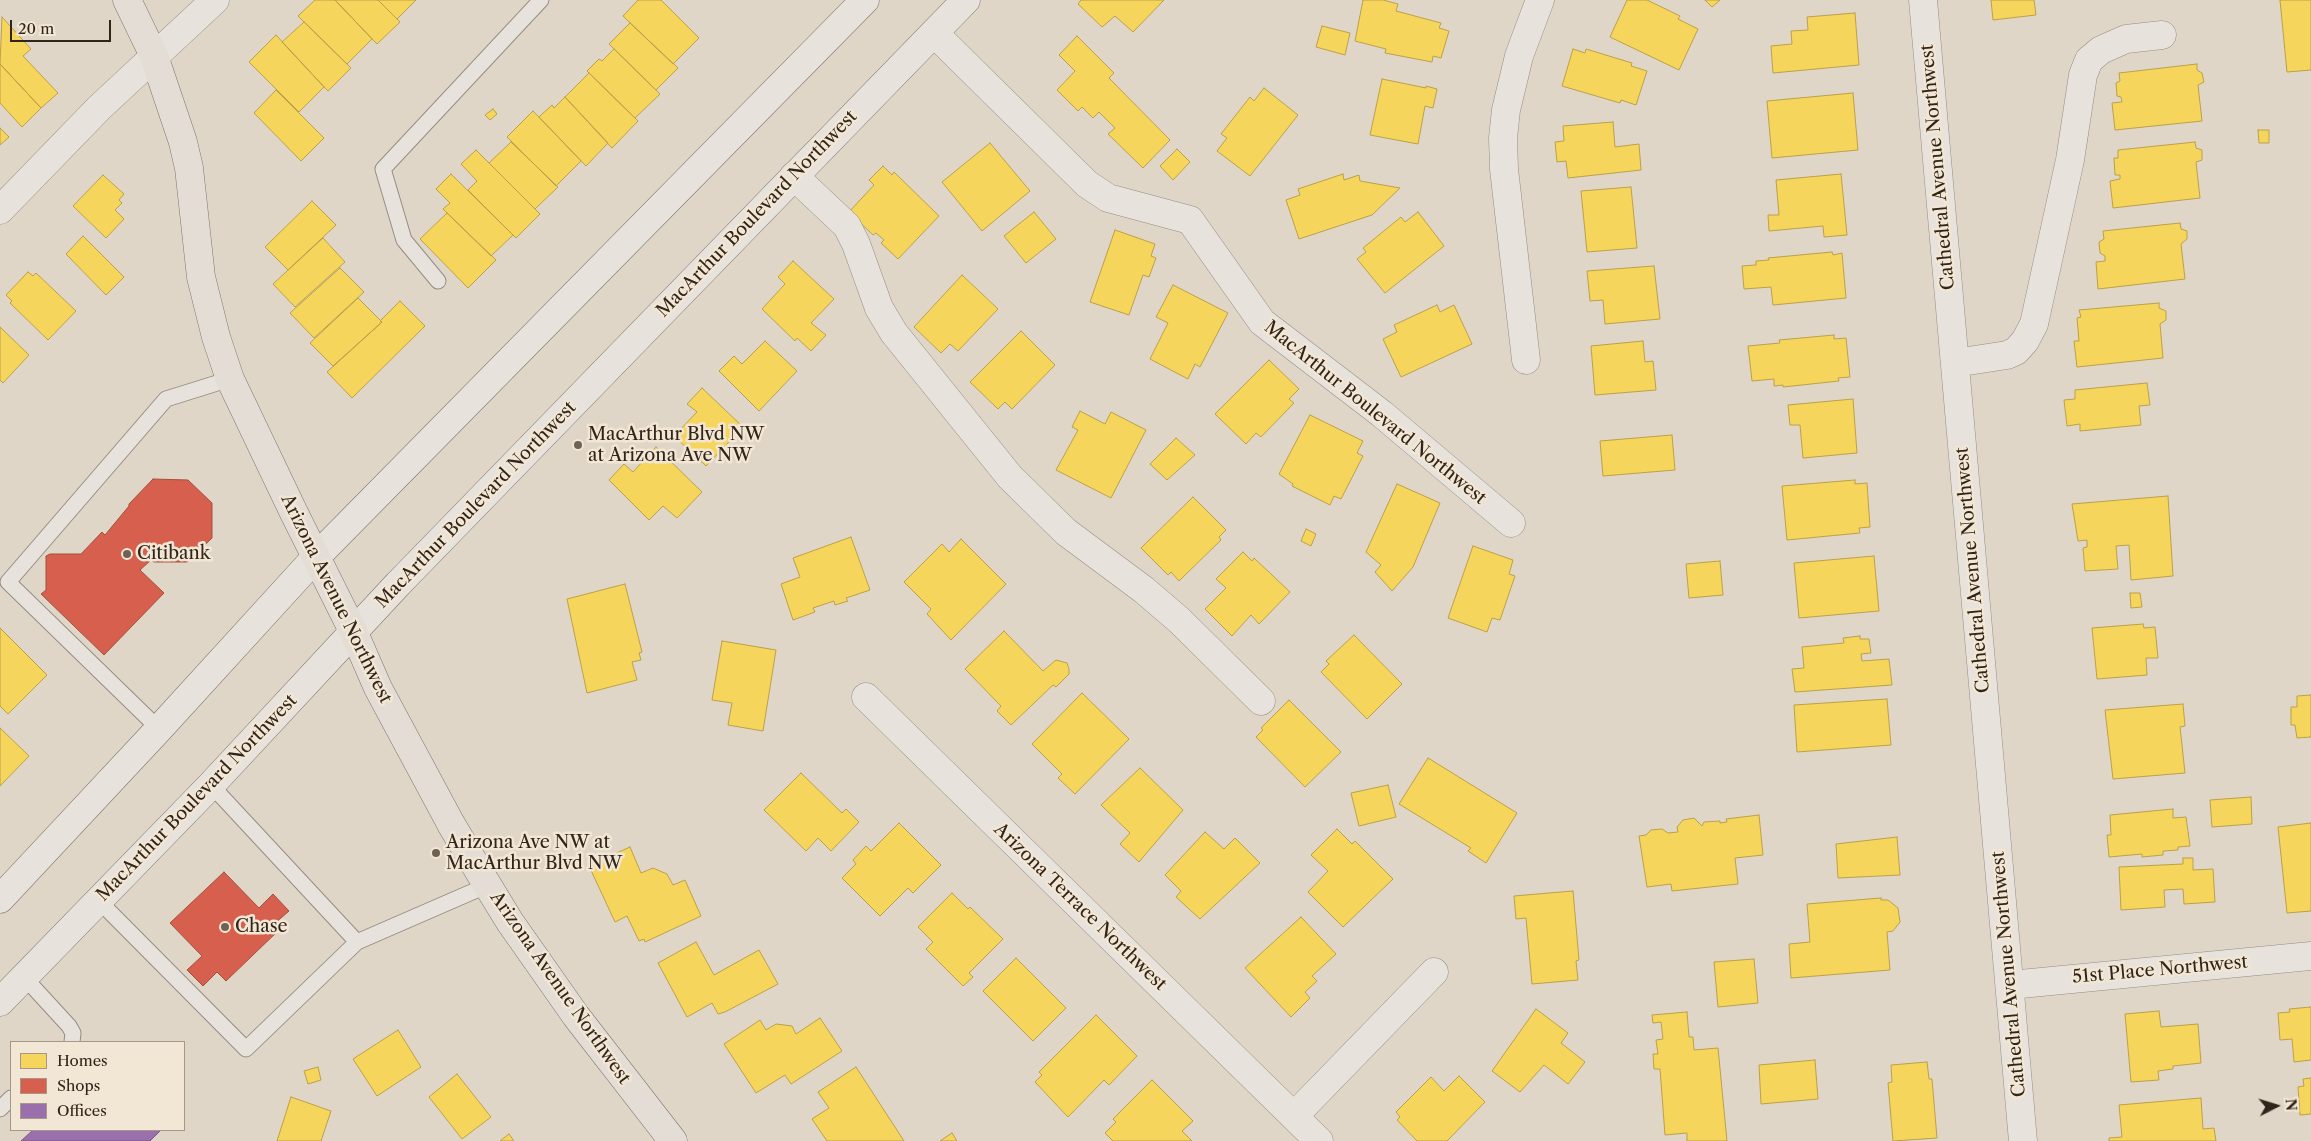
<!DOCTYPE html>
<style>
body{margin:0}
#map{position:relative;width:2311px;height:1141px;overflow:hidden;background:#e0d6c8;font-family:"Libre Caslon Text",serif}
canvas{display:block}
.legend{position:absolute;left:10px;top:1041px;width:175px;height:90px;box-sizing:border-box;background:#f2e6d4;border:1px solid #a5988a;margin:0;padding:6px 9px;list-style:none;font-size:15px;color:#31241a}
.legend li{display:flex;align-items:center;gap:10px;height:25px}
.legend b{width:25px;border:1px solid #a5988a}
.north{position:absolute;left:2251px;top:1081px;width:50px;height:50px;-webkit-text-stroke:4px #f2e6d4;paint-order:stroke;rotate:85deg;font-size:14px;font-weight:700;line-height:20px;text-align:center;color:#31241a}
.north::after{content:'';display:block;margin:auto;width:18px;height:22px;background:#31241a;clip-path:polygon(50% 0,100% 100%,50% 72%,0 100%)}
.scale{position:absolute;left:10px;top:20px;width:101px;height:22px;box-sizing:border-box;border:2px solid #31241a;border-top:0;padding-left:6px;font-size:15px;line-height:18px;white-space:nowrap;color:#31241a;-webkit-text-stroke:4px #f2e6d4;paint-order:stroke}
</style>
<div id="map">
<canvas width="2311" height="1141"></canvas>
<ul class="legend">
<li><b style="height:14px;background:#f6d55c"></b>Homes</li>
<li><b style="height:14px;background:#d6604d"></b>Shops</li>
<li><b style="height:14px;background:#9970ab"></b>Offices</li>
</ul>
<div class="north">N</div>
<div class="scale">20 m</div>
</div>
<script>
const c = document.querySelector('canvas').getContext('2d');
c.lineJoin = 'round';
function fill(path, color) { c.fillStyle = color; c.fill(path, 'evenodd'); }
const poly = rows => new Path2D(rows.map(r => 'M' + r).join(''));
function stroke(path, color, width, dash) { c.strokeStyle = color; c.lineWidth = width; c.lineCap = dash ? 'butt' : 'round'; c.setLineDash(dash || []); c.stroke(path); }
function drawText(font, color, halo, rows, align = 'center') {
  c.font = font + ' "Libre Caslon Text",serif'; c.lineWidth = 5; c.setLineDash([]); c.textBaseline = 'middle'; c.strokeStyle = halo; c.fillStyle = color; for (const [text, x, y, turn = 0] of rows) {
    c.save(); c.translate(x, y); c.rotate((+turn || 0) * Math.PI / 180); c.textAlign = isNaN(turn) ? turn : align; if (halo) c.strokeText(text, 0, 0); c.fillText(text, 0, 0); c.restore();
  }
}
const homes = poly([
 [315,0,335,0,372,39,347,64,298,16,315,0],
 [335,0,378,0,400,22,377,44,335,0],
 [378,0,416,0,397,19,378,0],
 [638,0,661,0,699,38,673,64,623,16,638,0],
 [1081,0,1164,0,1133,32,1115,16,1102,27,1078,4,1081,0],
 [1363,0,1383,0,1398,4,1396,11,1441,23,1439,28,1449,31,1441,58,1433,56,1432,62,1385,53,1386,49,1355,41,1363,0],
 [1627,0,1647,0,1680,16,1678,19,1698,29,1679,70,1610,37,1627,0],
 [1705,0,1720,0,1712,7,1705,0],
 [1991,0,2034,0,2036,15,1993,20,1991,0],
 [2280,0,2311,0,2311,70,2287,72,2280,0],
 [1855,13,1859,65,1773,73,1771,46,1792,44,1791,31,1808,30,1807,17,1855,13],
 [2,17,31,49,23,56,58,93,41,108,0,64,2,17],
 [304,22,351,68,328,91,282,42,304,22],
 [630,23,678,68,656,90,609,44,630,23],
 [1322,26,1350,33,1345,55,1316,47,1322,26],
 [276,35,324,87,299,112,249,62,276,35],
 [1077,36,1114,73,1109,78,1170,140,1143,168,1108,134,1115,128,1099,112,1093,118,1082,107,1078,111,1057,90,1075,71,1059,55,1077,36],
 [614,49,660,94,635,118,587,71,599,59,602,61,614,49],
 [1573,49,1585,53,1586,49,1632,63,1631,66,1647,71,1636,105,1621,100,1620,103,1562,86,1573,49],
 [0,64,41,108,22,127,0,103,0,64],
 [2197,64,2197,70,2202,73,2204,82,2198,85,2202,121,2115,130,2112,103,2122,102,2121,97,2117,96,2116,83,2120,81,2119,73,2197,64],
 [589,73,638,121,612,148,565,97,589,73],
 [1382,79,1426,88,1426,86,1437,89,1433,108,1425,106,1418,144,1370,135,1382,79],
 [1264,88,1298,115,1250,176,1217,151,1227,138,1221,134,1250,97,1254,101,1264,88],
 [276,90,324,138,301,161,254,113,276,90],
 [1853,93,1858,150,1772,158,1767,101,1853,93],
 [565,97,608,143,586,166,539,117,552,105,554,108,565,97],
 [493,109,497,114,490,120,485,115,493,109],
 [533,111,581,161,556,186,507,137,533,111],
 [1613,122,1615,147,1639,144,1641,170,1568,178,1566,161,1557,162,1555,142,1564,141,1563,126,1613,122],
 [0,128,9,137,0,145,0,128],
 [2258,130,2269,130,2269,143,2259,143,2258,130],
 [511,142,558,187,535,209,489,163,511,142],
 [2195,142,2196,148,2202,150,2202,160,2196,162,2200,198,2113,208,2110,181,2120,179,2120,175,2115,175,2114,158,2118,158,2118,150,2195,142],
 [990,143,1030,191,982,231,942,182,990,143],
 [1177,149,1190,162,1173,180,1160,166,1177,149],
 [476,150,540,214,516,238,468,190,477,181,461,164,476,150],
 [883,166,892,175,894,172,939,216,898,259,881,243,884,240,876,233,873,235,849,212,874,185,869,180,883,166],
 [451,174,513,235,491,256,443,209,450,203,436,189,451,174],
 [1343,174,1344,180,1359,175,1360,181,1400,188,1372,215,1299,239,1286,200,1300,195,1298,189,1343,174],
 [1841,174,1847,235,1824,237,1823,226,1769,231,1768,215,1779,215,1776,180,1841,174],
 [103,175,124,194,119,200,122,203,115,210,124,219,106,238,73,206,103,175],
 [1631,187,1637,248,1587,252,1581,191,1631,187],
 [312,201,336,225,288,270,265,247,312,201],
 [1034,212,1056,239,1026,263,1004,236,1034,212],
 [1418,212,1444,246,1385,293,1357,259,1366,252,1363,248,1401,217,1405,222,1418,212],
 [447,213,496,260,468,288,420,239,447,213],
 [2180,223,2181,229,2187,231,2187,239,2181,244,2185,279,2098,289,2096,262,2105,261,2105,256,2100,253,2099,242,2104,239,2103,231,2180,223],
 [1115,230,1155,244,1151,256,1156,258,1149,277,1143,275,1129,315,1090,302,1115,230],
 [83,236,124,277,106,295,66,254,83,236],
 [323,238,345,262,295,307,273,284,323,238],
 [1832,252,1833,255,1842,253,1846,298,1773,305,1771,287,1744,289,1742,266,1756,265,1756,261,1769,260,1768,258,1832,252],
 [793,261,834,299,811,323,826,335,811,351,797,338,795,341,762,309,785,284,778,277,793,261],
 [1654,266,1660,319,1605,324,1603,300,1590,301,1587,271,1654,266],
 [340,268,364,292,314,338,290,313,340,268],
 [28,272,33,276,36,273,76,311,48,340,10,303,12,301,6,295,28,272],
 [962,275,998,309,958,351,950,344,941,353,914,327,962,275],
 [1173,285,1228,313,1200,367,1195,364,1188,379,1150,359,1168,323,1156,317,1173,285],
 [358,298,382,322,333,366,310,343,358,298],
 [400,301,425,326,352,398,327,372,382,322,380,321,400,301],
 [2159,303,2159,308,2166,311,2166,320,2160,324,2163,358,2077,367,2074,341,2079,341,2077,318,2081,317,2079,310,2159,303],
 [1437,305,1440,312,1454,305,1472,344,1401,377,1383,339,1397,332,1394,325,1437,305],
 [0,327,29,355,3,383,0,380,0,327],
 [1021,331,1055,365,1012,409,1005,402,998,409,970,382,1021,331],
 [1834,335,1834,339,1846,338,1850,377,1838,378,1839,381,1783,387,1783,385,1774,386,1774,379,1752,381,1748,346,1780,343,1779,340,1834,335],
 [765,341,797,371,759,411,719,371,734,356,742,364,765,341],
 [1643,341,1645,362,1653,361,1656,390,1595,395,1591,346,1643,341],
 [1269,360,1299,389,1289,399,1294,403,1261,437,1256,433,1246,444,1215,414,1269,360],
 [2147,383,2150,405,2139,406,2141,425,2080,431,2080,424,2067,426,2064,400,2075,399,2075,390,2147,383],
 [702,388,743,427,706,466,674,436,697,412,687,404,702,388],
 [1853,399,1857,453,1803,458,1800,425,1790,425,1788,405,1853,399],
 [1080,411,1105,424,1111,412,1146,430,1111,498,1056,470,1078,430,1072,427,1080,411],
 [1310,415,1363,441,1357,453,1363,456,1341,499,1334,496,1330,505,1292,486,1293,484,1279,474,1310,415],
 [1672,435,1675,470,1603,476,1600,441,1672,435],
 [1176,438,1195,455,1167,480,1150,464,1176,438],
 [656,447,702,492,677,518,663,506,649,520,609,480,624,464,633,472,656,447],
 [1855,480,1855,484,1867,483,1870,527,1859,528,1860,533,1787,540,1782,486,1855,480],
 [1397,484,1440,503,1413,567,1392,591,1375,572,1381,565,1366,552,1397,484],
 [2168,496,2173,576,2131,580,2129,545,2116,546,2118,569,2085,571,2083,548,2087,547,2087,540,2078,541,2072,504,2168,496],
 [1193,497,1226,530,1219,537,1221,540,1179,581,1171,572,1168,575,1141,548,1193,497],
 [1306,529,1316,534,1311,546,1301,541,1306,529],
 [851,537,870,590,846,598,848,601,835,605,834,601,813,608,815,612,793,620,781,584,800,577,793,558,851,537],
 [961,539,1006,584,951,640,927,614,931,609,904,582,942,544,949,552,961,539],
 [1473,546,1513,560,1509,574,1515,576,1500,620,1492,618,1487,632,1448,618,1473,546],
 [1243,552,1252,561,1254,558,1290,592,1259,624,1251,615,1232,636,1205,609,1226,588,1216,579,1243,552],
 [1874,556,1879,611,1799,618,1794,563,1874,556],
 [1720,561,1723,595,1689,598,1686,564,1720,561],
 [625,584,642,652,639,653,641,660,632,662,637,680,587,693,567,599,625,584],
 [2130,593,2140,593,2142,607,2131,608,2130,593],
 [2143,624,2144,628,2155,627,2158,658,2146,658,2147,675,2097,679,2092,628,2143,624],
 [0,628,47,675,8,714,0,706,0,628],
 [1004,631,1043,671,1056,660,1067,663,1069,669,1069,674,1056,687,1053,685,1011,725,997,711,1001,706,965,669,1004,631],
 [1354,635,1402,684,1367,719,1321,672,1329,664,1326,661,1354,635],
 [1860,636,1860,639,1869,639,1871,653,1861,654,1862,661,1889,659,1892,685,1795,692,1792,669,1804,668,1802,647,1844,643,1843,638,1860,636],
 [722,641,776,650,763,731,728,725,732,703,712,700,722,641],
 [1082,693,1129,739,1075,794,1058,778,1062,774,1032,744,1082,693],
 [2311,695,2311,737,2297,738,2295,725,2291,725,2291,707,2297,707,2297,696,2311,695],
 [1887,699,1891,745,1797,752,1794,705,1887,699],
 [1289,700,1341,752,1305,787,1256,737,1263,730,1261,728,1289,700],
 [2183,704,2185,726,2180,727,2185,773,2113,779,2105,710,2183,704],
 [0,728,29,756,0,786,0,728],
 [1428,758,1517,813,1486,863,1468,851,1471,848,1399,804,1428,758],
 [1140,768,1183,810,1139,862,1120,844,1130,833,1101,805,1140,768],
 [801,773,842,813,846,809,859,822,831,851,818,838,806,851,764,810,801,773],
 [1388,785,1396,817,1359,826,1351,793,1388,785],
 [2251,797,2252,824,2212,827,2210,800,2251,797],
 [2173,809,2173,818,2186,817,2190,846,2178,847,2178,850,2163,851,2163,855,2142,857,2142,854,2109,857,2107,835,2111,835,2110,815,2173,809],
 [1759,815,1763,855,1735,858,1738,884,1672,891,1671,884,1647,887,1639,836,1646,835,1651,830,1662,829,1668,833,1678,832,1677,827,1683,820,1694,818,1702,826,1704,822,1720,821,1720,823,1727,822,1726,819,1759,815],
 [899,823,941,865,913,893,908,888,880,916,842,878,856,864,853,860,866,846,871,851,899,823],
 [2311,823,2311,911,2287,913,2278,827,2311,823],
 [1337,829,1352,844,1355,841,1393,879,1343,927,1308,892,1328,871,1311,855,1337,829],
 [1205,832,1224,849,1235,838,1260,863,1200,919,1176,897,1181,891,1165,875,1205,832],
 [1897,837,1900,875,1838,878,1836,844,1897,837],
 [630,847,641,873,653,868,667,874,673,885,685,880,701,916,645,942,644,939,639,941,627,916,615,922,589,866,600,861,598,858,609,853,610,856,630,847],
 [2183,858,2193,858,2193,870,2213,869,2215,902,2184,904,2183,889,2164,890,2165,907,2121,910,2119,867,2183,864,2183,858],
 [1573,891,1579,960,1576,961,1578,980,1532,984,1526,918,1516,919,1514,896,1573,891],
 [952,893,968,909,970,907,1003,939,969,973,973,977,963,986,926,949,933,942,918,927,952,893],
 [1881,898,1881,900,1888,900,1898,908,1900,922,1893,931,1887,932,1890,970,1791,978,1789,944,1810,942,1807,904,1881,898],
 [1301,917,1336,954,1312,976,1317,981,1305,992,1310,998,1291,1017,1245,968,1301,917],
 [696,942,714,975,759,950,778,984,725,1012,718,1014,712,1003,687,1017,658,963,696,942],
 [1016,958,1066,1008,1033,1041,983,991,1016,958],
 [1754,959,1758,1003,1718,1007,1714,962,1754,959],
 [2311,1007,2311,1060,2294,1062,2292,1039,2280,1040,2278,1013,2290,1012,2289,1009,2311,1007],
 [1536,1009,1568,1033,1561,1043,1585,1062,1568,1084,1544,1065,1520,1092,1492,1071,1536,1009],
 [2159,1011,2161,1027,2198,1024,2201,1063,2173,1066,2173,1069,2158,1071,2159,1080,2131,1082,2125,1014,2159,1011],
 [1687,1012,1689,1037,1693,1037,1694,1050,1718,1048,1727,1141,1687,1141,1687,1133,1665,1135,1660,1069,1654,1069,1653,1054,1658,1054,1656,1040,1663,1039,1661,1022,1653,1023,1652,1015,1687,1012],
 [1096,1015,1137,1056,1109,1085,1104,1080,1068,1117,1035,1082,1042,1075,1039,1072,1096,1015],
 [820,1018,842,1051,791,1084,785,1075,756,1093,724,1044,760,1020,766,1030,776,1024,792,1026,796,1034,820,1018],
 [398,1030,421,1067,377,1096,353,1059,398,1030],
 [1815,1060,1818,1099,1761,1104,1759,1065,1815,1060],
 [1927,1062,1929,1079,1932,1079,1937,1138,1893,1141,1888,1083,1892,1082,1891,1065,1927,1062],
 [318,1067,321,1080,308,1084,304,1071,318,1067],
 [856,1067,904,1141,827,1141,812,1119,829,1108,818,1092,856,1067],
 [457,1074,491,1117,462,1139,429,1097,457,1074],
 [1459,1076,1485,1102,1447,1141,1417,1141,1397,1120,1400,1117,1396,1112,1431,1077,1444,1091,1459,1076],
 [2311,1078,2311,1114,2300,1115,2298,1087,2304,1086,2303,1079,2311,1078],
 [1152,1080,1193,1121,1182,1131,1192,1141,1113,1141,1105,1133,1116,1122,1113,1119,1152,1080],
 [291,1097,331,1111,321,1141,277,1141,291,1097],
 [2201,1098,2203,1129,2214,1128,2216,1141,2109,1141,2109,1138,2122,1137,2119,1105,2201,1098],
 [952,1133,957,1141,940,1141,952,1133],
 [509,1134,514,1141,500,1141,509,1134]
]);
const shops = poly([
 [153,479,188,480,212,503,212,538,187,562,154,562,151,560,140,570,164,593,104,655,41,594,46,590,46,556,50,554,81,554,102,532,105,535,129,506,129,504,153,479],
 [224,872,259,908,273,894,289,911,274,924,279,930,226,981,217,972,203,986,187,970,202,956,170,923,224,872]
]);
const offices = poly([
 [33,1130,161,1130,150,1141,21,1141,33,1130]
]);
const lane = poly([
 [438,281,404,240,383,169,541,0],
 [159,729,8,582,166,399,230,379],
 [211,785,357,942],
 [99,901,246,1049,357,942,488,885],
 [24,977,69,1026,73,1033,72,1042],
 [0,1109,11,1098]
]);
const street = poly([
 [1923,0,2023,1141],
 [934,33,1087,184,1108,198,1190,220,1262,322,1382,414,1511,523],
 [794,176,847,226,856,244,879,308,894,333,1010,477,1066,532,1144,590,1179,620,1261,701],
 [0,210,99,108,215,0],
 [1526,360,1504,169,1503,138,1506,110,1519,56,1540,0],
 [1955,363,2007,355,2016,351,2025,341,2034,324,2070,160,2083,75,2089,60,2101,50,2126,39,2162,35],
 [866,697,1319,1141],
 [2010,985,2311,956],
 [1294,1116,1434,972]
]);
const secondary = poly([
 [0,899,159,729,316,557,865,0],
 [0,1002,211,785,398,584,966,0]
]);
const primary = poly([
 [127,0,154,56,183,142,189,168,201,277,216,337,230,379,294,513,354,633,378,688,451,824,480,873,510,922,576,1016,673,1141]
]);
const markers = [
 [578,445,5,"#6e6257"],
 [127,554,5,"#6e6257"],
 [436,853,5,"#6e6257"],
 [225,927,5,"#6e6257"]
];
const streetNames = [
 ["Cathedral Avenue Northwest",1938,167,-95],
 ["MacArthur Boulevard Northwest",757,214,-46],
 ["MacArthur Boulevard Northwest",1375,413,39],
 ["MacArthur Boulevard Northwest",476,505,-46],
 ["Cathedral Avenue Northwest",1973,570,-95],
 ["Arizona Avenue Northwest",336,599,64],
 ["MacArthur Boulevard Northwest",197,798,-46],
 ["Arizona Terrace Northwest",1080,907,44],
 ["51st Place Northwest",2160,970,-5],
 ["Cathedral Avenue Northwest",2009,974,-95],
 ["Arizona Avenue Northwest",560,988,55]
];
const poiNames = [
 ["MacArthur Blvd NW",588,435],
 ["at Arizona Ave NW",588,456],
 ["Citibank",137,554],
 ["Arizona Ave NW at",446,843],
 ["MacArthur Blvd NW",446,864],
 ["Chase",235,927]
];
fill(homes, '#f6d55c');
stroke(homes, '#bba048', 1);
fill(shops, '#d6604d');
stroke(shops, '#a44e3e', 1);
fill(offices, '#9970ab');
stroke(offices, '#7a5980', 1);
stroke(lane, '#958d84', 17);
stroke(street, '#958d84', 29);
stroke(secondary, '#7c756c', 29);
stroke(primary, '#7c756c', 29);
stroke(lane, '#e7e2db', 15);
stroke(street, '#e7e2db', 28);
stroke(secondary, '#e7e2db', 28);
stroke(primary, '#e3ddd5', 28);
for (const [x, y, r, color] of markers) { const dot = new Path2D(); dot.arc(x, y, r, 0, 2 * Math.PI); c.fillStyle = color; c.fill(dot); stroke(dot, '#f2e6d4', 2); }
drawText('18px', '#31241a', '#f2e6d4', streetNames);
drawText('18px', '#31241a', '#f2e6d4', poiNames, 'left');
</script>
